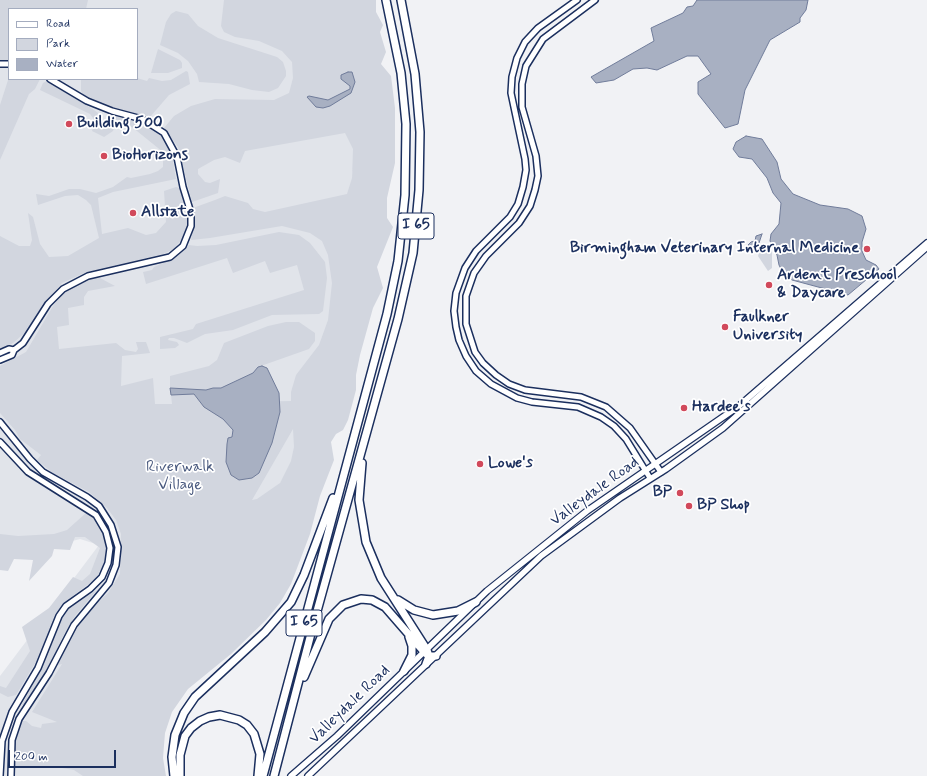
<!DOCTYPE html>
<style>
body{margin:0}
#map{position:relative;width:927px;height:776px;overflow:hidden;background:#f1f2f5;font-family:Mynerve,sans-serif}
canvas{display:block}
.legend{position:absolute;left:8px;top:8px;width:130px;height:72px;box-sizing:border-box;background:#fff;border:1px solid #a4acbf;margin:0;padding:5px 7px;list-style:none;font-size:12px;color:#1b2f5e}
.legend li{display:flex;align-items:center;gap:8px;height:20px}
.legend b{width:20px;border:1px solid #a4acbf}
.scale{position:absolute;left:8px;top:750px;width:108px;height:18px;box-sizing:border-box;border:2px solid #1b2f5e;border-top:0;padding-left:5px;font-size:12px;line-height:14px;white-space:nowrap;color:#1b2f5e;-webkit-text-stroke:3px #fff;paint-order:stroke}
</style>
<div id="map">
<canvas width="927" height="776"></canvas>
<ul class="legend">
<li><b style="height:5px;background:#fff"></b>Road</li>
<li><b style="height:11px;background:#d2d6df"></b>Park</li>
<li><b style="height:11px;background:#a8b0c2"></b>Water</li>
</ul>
<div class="scale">200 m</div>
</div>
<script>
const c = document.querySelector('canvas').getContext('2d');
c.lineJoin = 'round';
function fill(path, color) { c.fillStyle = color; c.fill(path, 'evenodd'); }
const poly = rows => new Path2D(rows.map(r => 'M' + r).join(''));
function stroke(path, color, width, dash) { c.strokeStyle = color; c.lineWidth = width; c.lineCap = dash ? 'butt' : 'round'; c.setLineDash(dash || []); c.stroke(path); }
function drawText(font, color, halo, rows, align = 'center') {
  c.font = font + ' Mynerve,sans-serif'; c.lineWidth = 3.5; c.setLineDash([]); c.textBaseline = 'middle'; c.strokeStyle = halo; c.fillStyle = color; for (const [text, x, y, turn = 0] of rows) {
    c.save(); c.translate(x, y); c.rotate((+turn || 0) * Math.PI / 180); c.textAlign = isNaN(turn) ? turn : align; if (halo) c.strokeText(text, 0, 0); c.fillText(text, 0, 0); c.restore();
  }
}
const built = poly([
 [0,0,326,0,359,95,335,389,110,776,0,776,0,676,99,545,80,539,0,560],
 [9,9,137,9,137,79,9,79]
]);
const green = poly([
 [0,0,88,0,86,9,9,9,9,60,0,60],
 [224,0,376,0,376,12,383,25,380,32,386,52,381,64,391,76,395,108,395,163,387,198,387,218,393,227,377,267,383,288,373,308,360,355,356,375,356,390,348,420,343,430,336,434,331,442,334,460,320,496,310,534,291,584,280,603,266,620,231,654,188,689,172,712,165,733,163,758,166,776,83,776,74,770,56,767,14,767,15,743,22,721,26,721,32,726,41,728,42,724,57,722,32,712,62,664,58,665,68,640,84,616,108,593,120,574,121,534,116,520,107,508,89,492,53,473,37,460,41,455,20,439,15,430,0,413,0,366,26,352,53,306,62,295,77,283,89,278,100,278,115,286,88,291,84,297,84,305,68,308,69,325,57,327,59,349,116,343,125,350,136,352,138,349,136,342,146,342,150,353,122,356,121,386,153,378,155,404,172,404,171,395,190,393,194,394,202,403,291,401,291,392,296,375,319,345,328,320,332,283,328,255,322,241,310,233,282,226,210,238,191,240,194,222,193,208,215,200,225,196,248,203,253,209,265,212,347,194,352,178,353,149,345,133,245,151,240,163,225,157,214,160,198,169,198,174,205,182,210,183,220,179,218,193,192,202,178,147,164,128,174,116,191,106,215,99,274,100,289,93,293,78,292,62,282,51,259,41,235,37,224,32,221,26],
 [293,429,294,447,291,461,280,483,257,499,252,500],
 [176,11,188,14,198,26,218,38,277,57,283,62,286,71,286,76,278,88,269,92,252,90,229,84,199,82,197,74,188,61,178,53,160,45,166,22,171,14],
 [158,49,180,60,182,63,182,68,168,73,151,73],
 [186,71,188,72,190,84,169,95,150,117,107,106,84,95,81,91,81,79,137,78,147,81,149,78,162,81,171,80],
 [9,77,9,79,40,79,35,89,29,94,0,160,0,105],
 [47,81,94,110,98,113,101,124,114,128,113,131,104,137,92,131,94,125,93,118,90,114,40,90,43,83],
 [112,113,134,119,149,126,165,139,171,150,176,179,113,192,98,198,102,234,128,228,146,235,156,233,166,222,164,191,176,187,180,188,189,212,189,225,185,235,174,249,163,254,84,273,62,283,43,304,28,330,13,343,3,349,0,349,0,236,19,246,30,246,32,240,28,213,33,217,40,244,49,257,68,256,99,238,91,205,86,200,78,195,65,196,38,205,36,194,49,196,69,189,80,189,96,193,113,187,127,177,131,178,150,174,158,171,163,167,163,152,132,127,112,123,107,119,107,116],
 [279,232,299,235,310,243,325,262,327,278,323,311,319,314,272,315,233,330,205,334,187,343,174,338,169,338,168,340,177,342,179,345,175,348,160,349,160,337,193,329,196,324,304,290,297,265,270,273,265,261,233,273,227,258,146,284,143,272,152,270,154,267,170,260,181,253,189,245,197,246,216,245],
 [769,247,772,252,772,268,768,271,758,256,759,253],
 [286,322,299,322,315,333,315,341,309,349,258,367,253,373,221,388,213,388,206,390,170,388,170,376,209,366,217,360,224,343,268,326],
 [86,513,99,522,105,538,106,549,103,567,95,579,70,598,55,614,40,655,16,695,8,697,0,693,0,686,6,688,30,651,22,627,49,608,73,577,82,581,90,574,100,548,85,537,75,537,70,550,54,549,52,556,29,581,33,560,14,559,8,571,0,570,0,534,18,536,54,534,67,530],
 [97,590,75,616,62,638,49,667,30,698,25,705,22,705,42,667,62,616,72,605]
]);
const water = poly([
 [697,0,808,0,806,10,800,18,800,22,770,40,745,90,738,124,725,128,698,94,698,82,711,74,698,56,687,56,657,70,647,68,633,69,614,80,596,83,591,77,654,41,651,28,683,13,687,7,693,6,697,0],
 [348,72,352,72,355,82,351,93,330,106,323,108,316,107,307,97,309,96,328,100,350,89,350,86,341,79,341,75,348,72],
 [746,136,762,139,777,162,781,179,793,194,820,205,848,209,862,216,866,229,862,242,862,251,866,260,876,265,879,269,848,295,792,280,783,273,779,265,777,255,770,241,771,234,779,224,781,203,773,193,767,178,752,159,739,157,733,149,736,142,746,136],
 [762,234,759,243,749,253,744,250,749,247,748,245,751,242,755,241,756,236,762,234],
 [262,366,267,368,279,393,280,412,272,443,259,473,252,478,239,480,231,475,226,462,227,444,228,438,232,437,233,430,223,419,204,407,194,394,171,395,170,388,206,390,213,388,221,388,253,373,258,367,262,366]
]);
const tertiary = poly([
 [577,0,538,28,525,42,517,58,512,77,511,93,525,159,526,170,523,187,518,204,510,217,476,251,465,268,456,293,454,311,456,327,459,340,466,356,476,371,491,384,517,398,532,402,578,407,601,417,614,426,626,439,650,478],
 [595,0,543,39,526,66,522,84,522,107,536,156,538,176,535,190,530,206,519,223,486,256,474,273,466,296,466,324,475,352,483,363,496,375,509,384,525,390,581,397,606,407,630,428,661,472],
 [0,64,9,64],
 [0,353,9,349,14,350],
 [0,360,12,355,14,350,23,343,48,304,63,289,88,276,170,257,183,246,191,226,191,213,183,187,177,157,164,133,142,119,112,111,87,101,50,79],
 [0,422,30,459,43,472,87,497,99,506,111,525,118,547,116,565,109,583,74,625,49,673,19,719,12,740,11,776],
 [0,442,28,472,96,515,106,532,110,548,108,563,102,577,90,589,66,606,59,616,38,668,12,712,2,741,0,776]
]);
const secondary = poly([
 [291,776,337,736,487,591,587,511,739,406,927,243],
 [308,776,541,556,620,498,666,469,723,428,927,247]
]);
const motorway = poly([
 [362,463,359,500,366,542,381,578,427,650,429,656,426,664],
 [398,600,414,610,433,615,458,611,476,602],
 [404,671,412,655,412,646,409,637],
 [304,677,329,619,343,605,361,599,372,600,385,607,425,653,429,656,436,656],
 [174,776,172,757,175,735,184,713,195,697,265,632,291,602,304,575,333,498],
 [180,776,180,755,185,736,191,728,200,721,209,717,220,715,239,720,247,725,254,734,260,754,258,776],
 [263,776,387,314,398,261,405,195,406,124,401,73,386,0],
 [274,776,314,622,398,319,413,253,419,190,420,132,415,74,401,0]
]);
const markers = [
 [69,124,4,"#d1495b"],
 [104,156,4,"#d1495b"],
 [133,213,4,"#d1495b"],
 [867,249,4,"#d1495b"],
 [769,285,4,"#d1495b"],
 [725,327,4,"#d1495b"],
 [684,408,4,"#d1495b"],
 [480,464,4,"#d1495b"],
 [680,493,4,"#d1495b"],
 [689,506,4,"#d1495b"]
];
const shields = [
 [416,226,36],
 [304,623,36]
];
const shieldNames = [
 ["I 65",416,226],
 ["I 65",304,623]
];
const poiNames = [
 ["Building 500",77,124],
 ["BioHorizons",112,156],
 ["Allstate",141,213],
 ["Birmingham Veterinary Internal Medicine",859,249,"right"],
 ["Ardent Preschool",777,276],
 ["& Daycare",777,294],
 ["Faulkner",733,318],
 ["University",733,336],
 ["Hardee's",692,408],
 ["Lowe's",488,464],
 ["BP",672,493,"right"],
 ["BP Shop",697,506]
];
const parkNames = [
 ["Riverwalk",180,468],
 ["Village",180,486]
];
const streetNames = [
 ["Valleydale Road",595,492,-36],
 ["Valleydale Road",350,705,-44]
];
fill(built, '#e1e4ea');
fill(green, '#d2d6df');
fill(water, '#a8b0c2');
stroke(water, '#707c9a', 1);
stroke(tertiary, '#1b2f5e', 8);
stroke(secondary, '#1b2f5e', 8);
stroke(motorway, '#1b2f5e', 10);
stroke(tertiary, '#fff', 5);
stroke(secondary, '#fff', 5.5);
stroke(motorway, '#fff', 7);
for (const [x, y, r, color] of markers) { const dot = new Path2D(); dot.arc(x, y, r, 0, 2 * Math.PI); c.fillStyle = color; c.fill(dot); stroke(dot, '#fff', 1.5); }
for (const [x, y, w] of shields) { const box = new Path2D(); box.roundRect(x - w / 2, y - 13, w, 26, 3); c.fillStyle = '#fff'; c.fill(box); stroke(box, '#1b2f5e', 1); }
drawText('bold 15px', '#1b2f5e', null, shieldNames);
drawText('bold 16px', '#1b2f5e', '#fff', poiNames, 'left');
drawText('16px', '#49597e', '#fff', parkNames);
drawText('16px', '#1b2f5e', '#fff', streetNames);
</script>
